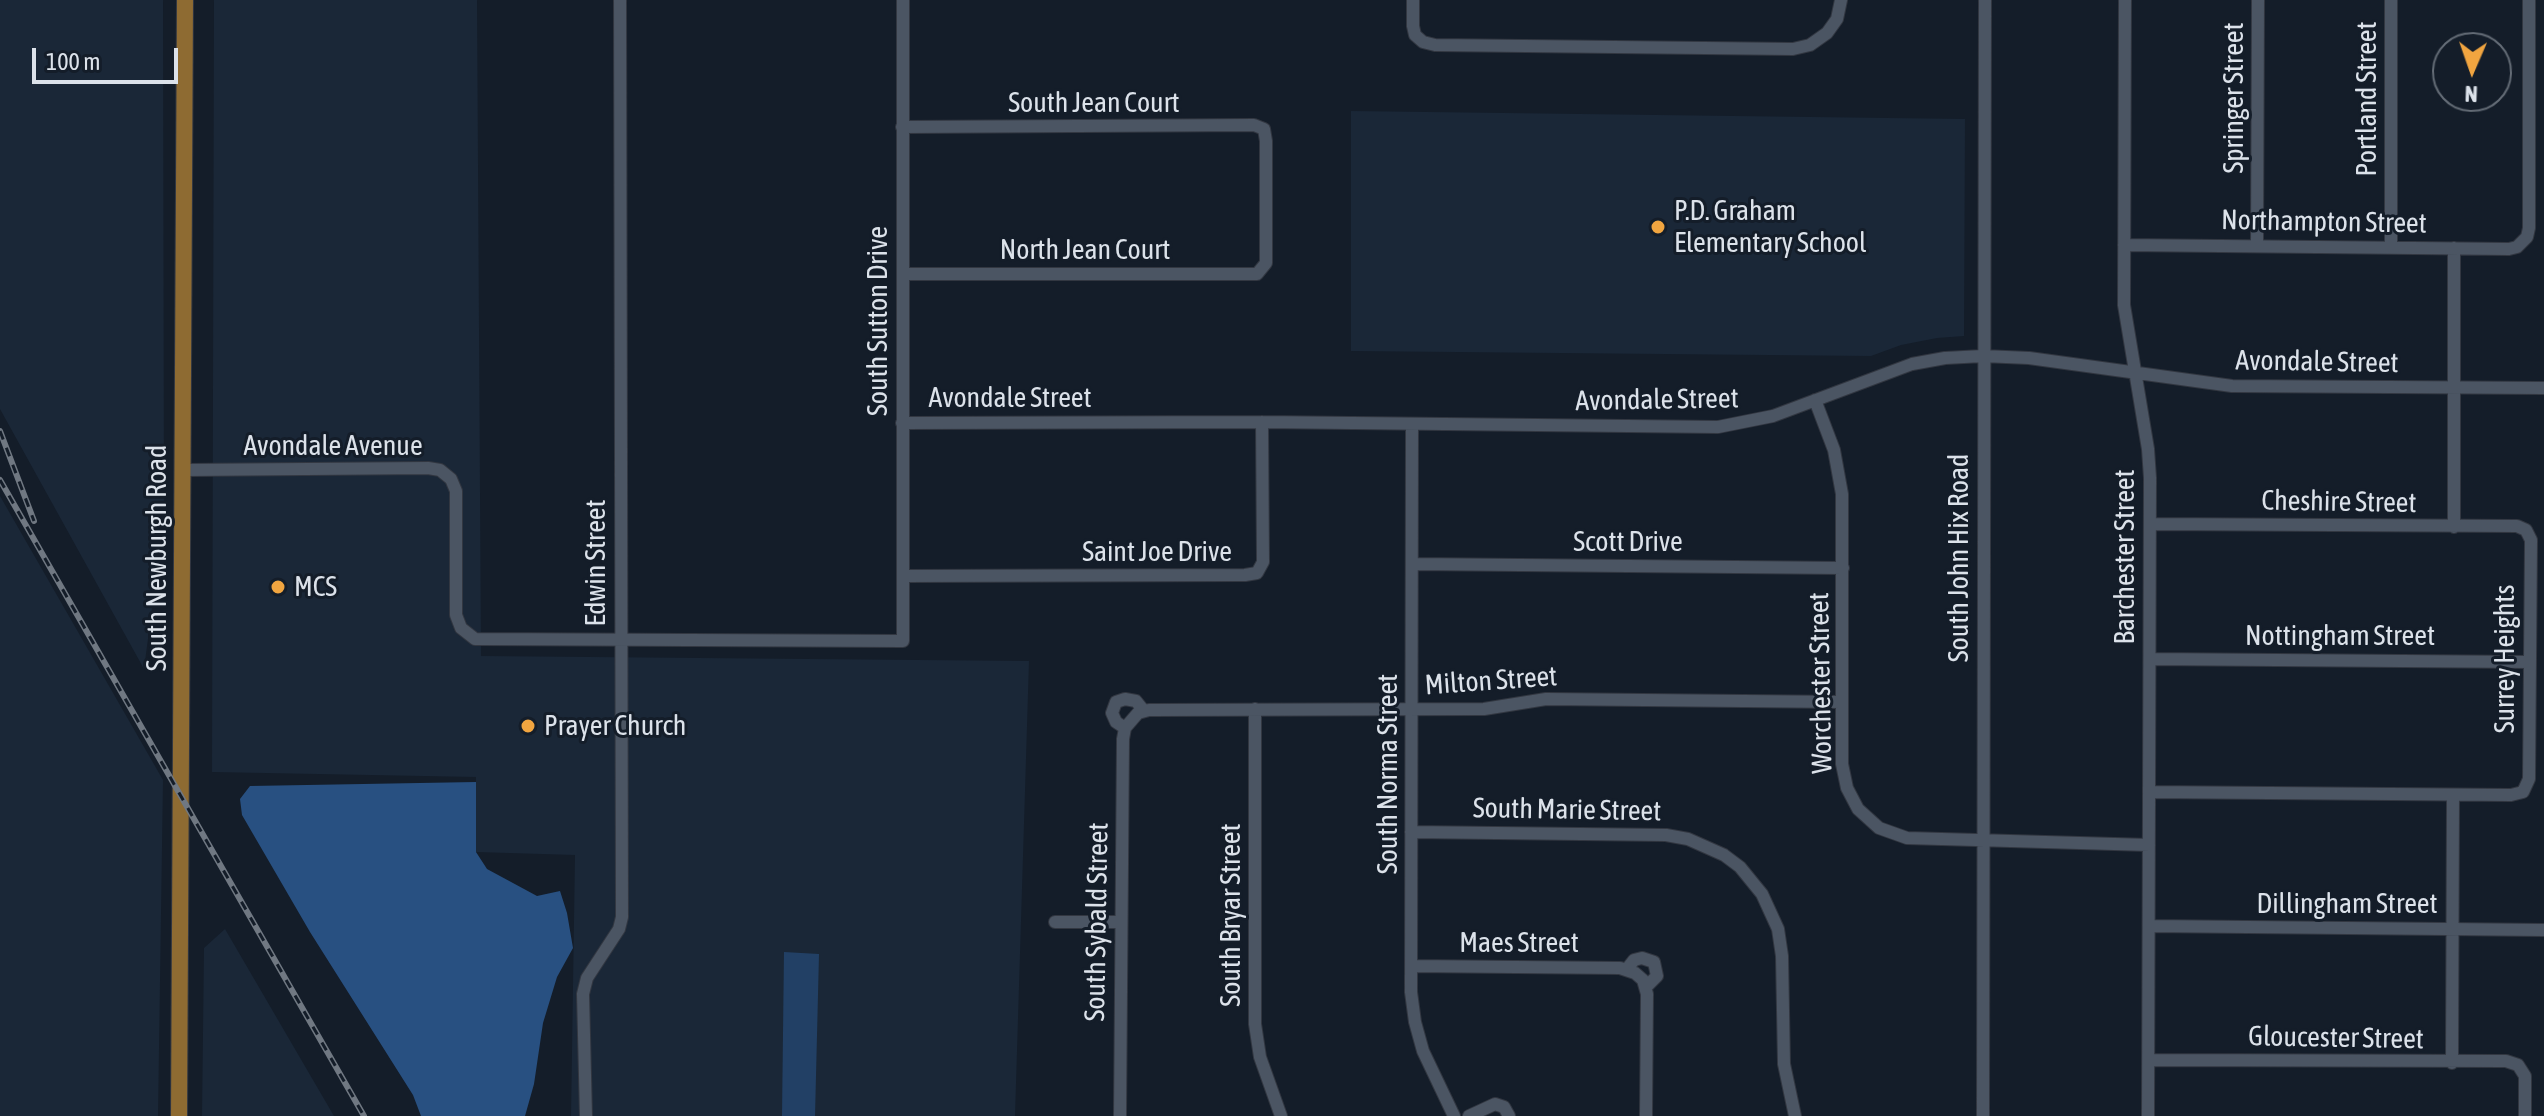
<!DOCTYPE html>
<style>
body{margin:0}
#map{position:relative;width:2544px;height:1116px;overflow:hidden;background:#141d29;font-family:"Asap Condensed",sans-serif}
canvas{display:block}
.north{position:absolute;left:2432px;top:32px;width:80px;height:80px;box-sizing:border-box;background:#141d29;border:2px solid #646c76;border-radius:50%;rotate:182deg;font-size:22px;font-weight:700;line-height:32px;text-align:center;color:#dce2ea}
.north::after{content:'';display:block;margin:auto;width:28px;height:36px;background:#f1a540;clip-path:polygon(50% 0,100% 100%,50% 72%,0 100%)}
.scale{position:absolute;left:32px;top:48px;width:146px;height:36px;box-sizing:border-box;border:4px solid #dce2ea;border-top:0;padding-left:10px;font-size:24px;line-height:28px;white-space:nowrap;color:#dce2ea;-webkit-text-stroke:6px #141d29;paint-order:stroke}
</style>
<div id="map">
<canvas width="2544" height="1116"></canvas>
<div class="north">N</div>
<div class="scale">100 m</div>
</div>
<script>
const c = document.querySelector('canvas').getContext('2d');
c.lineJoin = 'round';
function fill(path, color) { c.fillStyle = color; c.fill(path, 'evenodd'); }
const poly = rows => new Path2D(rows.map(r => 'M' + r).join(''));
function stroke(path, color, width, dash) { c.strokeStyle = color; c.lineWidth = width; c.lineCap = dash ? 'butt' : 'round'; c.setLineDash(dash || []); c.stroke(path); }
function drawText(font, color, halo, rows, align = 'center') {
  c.font = font + ' "Asap Condensed",sans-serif'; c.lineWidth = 6; c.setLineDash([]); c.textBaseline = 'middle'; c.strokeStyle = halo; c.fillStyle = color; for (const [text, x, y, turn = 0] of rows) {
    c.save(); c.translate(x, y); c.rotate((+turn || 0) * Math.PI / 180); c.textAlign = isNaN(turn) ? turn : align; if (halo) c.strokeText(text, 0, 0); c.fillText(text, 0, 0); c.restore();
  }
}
const built = poly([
 [0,0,163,0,164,517,144,669,0,409],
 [214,0,477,0,481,656,1029,661,1015,1116,571,1116,575,855,476,852,476,777,212,772],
 [1351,111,1965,119,1964,336,1937,338,1901,345,1871,356,1351,351],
 [0,496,163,780,158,1116,0,1116],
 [225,929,334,1116,202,1116,204,948]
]);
const green = poly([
 [784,952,819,954,815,1116,782,1116]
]);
const forest = poly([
 [476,782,476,852,487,869,537,896,560,891,567,913,573,948,557,977,543,1023,534,1084,525,1116,421,1116,413,1095,310,932,242,815,240,799,250,786]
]);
const minor = poly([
 [1413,0,1413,26,1415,35,1423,42,1435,45,1793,49,1810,45,1827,33,1837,19,1841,0],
 [2125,0,2124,305,2148,449,2150,478,2148,1116],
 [902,127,1254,125,1264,129,1266,141,1266,263,1257,274,903,274],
 [2124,245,2509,249,2517,247,2527,237,2529,228,2529,0],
 [2257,245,2258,0],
 [2391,246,2391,0],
 [1815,400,1834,450,1842,494,1842,764,1847,788,1858,809,1879,828,1907,838,2149,845],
 [902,423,1262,422,1718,427,1773,416,1912,364,1945,358,1983,356,2029,358,2232,386,2544,388],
 [1412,424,1411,992,1415,1022,1423,1051,1454,1116],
 [184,470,428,468,440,470,451,479,456,491,456,615,461,628,475,639,903,641,903,0],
 [2454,527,2454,248],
 [1413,564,1843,568],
 [904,576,1245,575,1257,573,1263,562,1262,422],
 [2150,659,2529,662],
 [1255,709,1255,1024,1260,1057,1281,1116],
 [1125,728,1116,722,1112,713,1116,702,1125,699,1136,701,1144,711],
 [2149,792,2511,795,2523,792,2529,779,2531,540,2526,530,2517,526,2150,524],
 [1411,832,1666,835,1688,839,1724,855,1740,867,1762,894,1778,929,1782,956,1784,1064,1795,1116],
 [1055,922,1121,922],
 [2149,926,2544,930],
 [1411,966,1620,968,1635,973,1643,980,1647,994,1646,1116],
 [1627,969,1634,960,1642,958,1654,962,1657,976,1646,987],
 [2149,1060,2506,1061,2518,1065,2525,1076,2525,1116],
 [2452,1063,2453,795],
 [586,1116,583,994,587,978,619,929,622,917,620,0],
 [1120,1116,1123,739,1125,728,1138,713,1149,710,1484,709,1546,699,1842,702],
 [1469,1116,1495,1104,1504,1107,1509,1116],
 [1983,1116,1985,0]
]);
const major = poly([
 [179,1116,185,0]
]);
const rail = poly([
 [0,431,34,521],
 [0,480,364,1116]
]);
const markers = [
 [1658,227,8,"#f1a540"],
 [278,587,8,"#f1a540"],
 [528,726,8,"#f1a540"]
];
const streetNames = [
 ["Springer Street",2234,98,-90],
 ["Portland Street",2367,99,-90],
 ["South Jean Court",1094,103],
 ["Northampton Street",2324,222,1],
 ["North Jean Court",1085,250],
 ["South Sutton Drive",878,321,-90],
 ["Avondale Street",2317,362,1],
 ["Avondale Street",1010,398],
 ["Avondale Street",1657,400,-1],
 ["Avondale Avenue",333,446],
 ["Cheshire Street",2339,502,1],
 ["Scott Drive",1628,542],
 ["Saint Joe Drive",1157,552],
 ["Barchester Street",2125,557,-90],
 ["South Newburgh Road",157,558,-90],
 ["South John Hix Road",1959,558,-90],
 ["Edwin Street",596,563,-90],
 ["Nottingham Street",2340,636],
 ["Surrey Heights",2505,659,-90],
 ["Milton Street",1491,681,-4],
 ["Worchester Street",1821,683,-91],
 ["South Norma Street",1388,774,-90],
 ["South Marie Street",1567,810,1],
 ["Dillingham Street",2347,904],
 ["South Bryar Street",1231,915,-90],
 ["South Sybald Street",1097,922,-89],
 ["Maes Street",1519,943],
 ["Gloucester Street",2336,1038,1]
];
const poiNames = [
 ["P.D. Graham",1674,211],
 ["Elementary School",1674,243],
 ["MCS",294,587],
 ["Prayer Church",544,726]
];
fill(built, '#1a2737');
fill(green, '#224065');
fill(forest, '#285081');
stroke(minor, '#323741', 14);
stroke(major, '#323741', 18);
stroke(minor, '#4b5563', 12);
stroke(major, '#8e6b32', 16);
stroke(rail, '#707882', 6);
stroke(rail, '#141d29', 3, [9]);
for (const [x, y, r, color] of markers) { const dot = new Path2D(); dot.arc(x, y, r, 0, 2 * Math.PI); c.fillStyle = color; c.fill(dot); stroke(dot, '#141d29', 3); }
drawText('28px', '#dce2ea', '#141d29', streetNames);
drawText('28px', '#dce2ea', '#141d29', poiNames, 'left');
</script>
